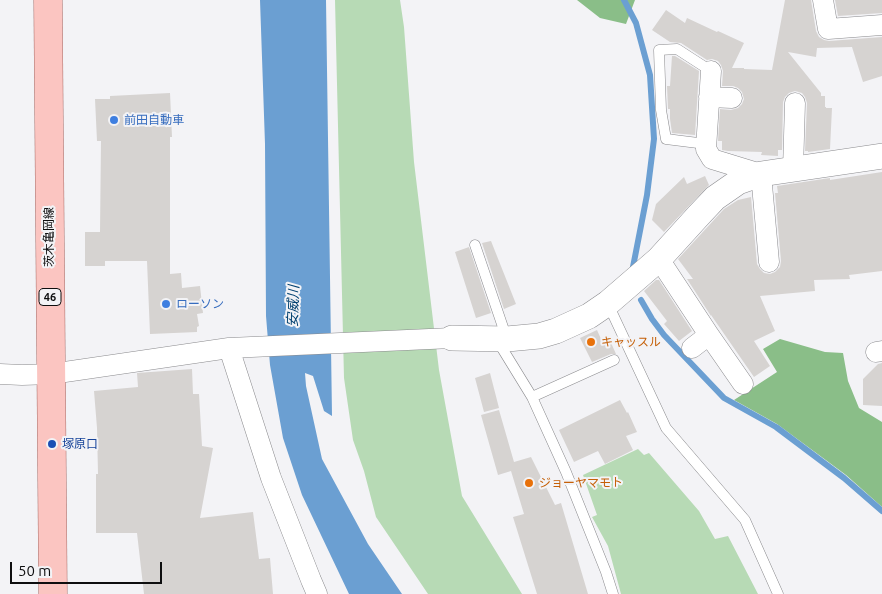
<!DOCTYPE html>
<meta charset="utf-8">
<style>
body{margin:0}
#map{position:relative;width:882px;height:594px;overflow:hidden;background:#f3f3f6;font-family:Ubuntu,sans-serif}
canvas{display:block}
.scale{position:absolute;left:10px;top:562px;width:152px;height:22px;box-sizing:border-box;border:2px solid #0e0e0f;border-top:0;padding-left:6px;font-size:15px;line-height:18px;white-space:nowrap;color:#0e0e0f;-webkit-text-stroke:4px #f3f3f6;paint-order:stroke}
</style>
<div id="map">
<canvas width="882" height="594"></canvas>
<div class="scale">50 m</div>
</div>
<script>
const c = document.querySelector('canvas').getContext('2d');
c.lineJoin = 'round';
function fill(path, color) { c.fillStyle = color; c.fill(path, 'evenodd'); }
const poly = rows => new Path2D(rows.map(r => 'M' + r).join(''));
function stroke(path, color, width, dash) { c.strokeStyle = color; c.lineWidth = width; c.lineCap = dash ? 'butt' : 'round'; c.setLineDash(dash || []); c.stroke(path); }
function drawText(font, color, halo, rows, align = 'center') {
  c.font = font + ' Ubuntu,"Noto Sans JP",sans-serif'; c.lineWidth = 4; c.setLineDash([]); c.textBaseline = 'middle'; c.strokeStyle = halo; c.fillStyle = color; for (const [text, x, y, turn = 0] of rows) {
    c.save(); c.translate(x, y); c.rotate((+turn || 0) * Math.PI / 180); c.textAlign = isNaN(turn) ? turn : align; if (halo) c.strokeText(text, 0, 0); c.fillText(text, 0, 0); c.restore();
  }
}
const green = poly([
 [335,0,400,0,404,27,414,162,439,370,462,496,522,594,428,594,376,517,364,471,353,440,344,378],
 [638,449,644,455,649,453,699,511,715,539,728,536,758,594,621,594,608,546,592,517,597,515,583,475]
]);
const forest = poly([
 [577,0,635,0,626,24,600,18],
 [780,339,825,352,843,353,848,381,859,408,882,422,882,507,846,475,777,424,734,400,777,372,763,349]
]);
const water = poly([
 [260,0,326,0,332,416,324,411,313,376,305,373,306,386,322,459,368,544,402,594,349,594,302,495,283,438,270,365,266,316,265,144]
]);
const stream = poly([
 [624,0,636,23,650,75,654,139,647,195,632,272],
 [641,300,652,319,664,335,724,398,776,427,844,478,882,511]
]);
const building = poly([
 [785,0,811,0,816,31,819,37,824,40,829,41,882,37,882,76,863,82,852,47,817,48,816,57,788,52,821,93,821,96,825,96,825,107,826,107,826,108,832,108,830,149,808,152,808,151,805,151,807,103,805,97,802,93,795,91,789,93,785,97,783,102,782,150,778,150,778,156,761,155,762,152,728,151,722,150,722,141,718,141,720,109,731,110,738,108,742,104,744,99,742,92,738,88,733,86,722,86,723,71,721,65,718,61,712,59,707,60,681,43,670,42,652,30,666,10,685,23,687,18,717,32,718,31,744,43,732,68,744,68,744,69,772,70],
 [835,0,882,0,882,13,838,16],
 [672,56,675,56,699,71,695,135,672,133,670,119,670,109,668,109,667,86,670,86],
 [170,93,172,137,170,137,170,274,181,273,182,288,200,286,203,313,197,314,199,326,197,327,197,332,150,334,147,261,105,261,105,266,85,266,85,232,100,232,101,141,97,141,95,99,110,99,110,96],
 [882,172,882,271,849,275,850,279,814,280,815,291,760,296,775,331,754,341,770,366,754,377,711,315,711,316,687,279,693,279,678,259,724,209,738,200,751,197,757,264,760,269,764,273,770,274,775,272,780,267,781,261,775,193,778,193,777,186,830,178,830,180],
 [705,176,709,185,664,232,652,220,656,204,684,177,687,184],
 [491,241,516,304,504,309,482,243],
 [469,247,491,313,476,318,455,252],
 [656,280,659,280,692,331,679,341,664,324,667,321,644,291],
 [597,330,601,339,608,336,616,354,611,354,592,362,580,338],
 [882,363,882,406,863,405,863,379,878,364],
 [192,369,193,394,199,394,202,446,213,448,200,518,253,512,259,559,270,558,273,594,144,594,137,533,96,533,96,474,98,474,97,428,94,391,138,387,137,373],
 [490,373,499,408,484,412,475,378],
 [620,400,627,413,628,412,637,432,626,436,633,450,605,464,598,451,574,462,559,430],
 [499,410,514,462,531,457,555,505,561,503,588,594,537,594,513,517,524,514,511,471,498,475,481,415]
]);
const service = poly([
 [706,144,666,139,661,110,659,50,677,49,711,71],
 [475,245,507,339],
 [608,304,666,428,745,520,778,594],
 [497,340,532,397,566,472,606,572,613,594],
 [532,397,614,360]
]);
const minor = poly([
 [823,0,828,29,882,25],
 [711,71,706,149,712,159,761,174,769,262],
 [709,97,732,98],
 [793,170,795,103],
 [659,259,709,335,743,384],
 [229,348,271,478,311,580,317,594],
 [692,348,709,335],
 [876,352,882,351],
 [0,374,22,375,51,374,229,348,452,338]
]);
const tertiary = poly([
 [452,338,507,339,539,336,556,331,589,316,608,303,659,259,698,216,715,198,738,182,761,174,882,156]
]);
const primary = poly([
 [48,0,53,594]
]);
const markers = [
 [114,120,5,"#3f7fe0"],
 [166,304,5,"#3f7fe0"],
 [591,342,5,"#e8710a"],
 [52,444,5,"#1a4fb4"],
 [529,483,5,"#e8710a"]
];
const shields = [
 [50,297,22]
];
const shieldNames = [
 ["46",50,297]
];
const shopNames = [
 ["前田自動車",124,120],
 ["ローソン",176,304]
];
const streetNames = [
 ["茨木亀岡線",49,237,-90]
];
const foodNames = [
 ["キャッスル",601,342],
 ["ジョーヤマモト",539,483]
];
const transitNames = [
 ["塚原口",62,444]
];
const waterNames = [
 ["安威川",293,306,-88]
];
fill(green, '#b7dab5');
fill(forest, '#8abe88');
fill(water, '#6b9fd2');
stroke(stream, '#6b9fd2', 6);
fill(building, '#d6d3d1');
stroke(service, '#8a8a8d', 11);
stroke(minor, '#8a8a8d', 21);
stroke(tertiary, '#8a8a8d', 26);
stroke(primary, '#a76c67', 29);
stroke(service, '#fff', 10);
stroke(minor, '#fff', 20);
stroke(tertiary, '#fff', 25);
stroke(primary, '#fbc5c1', 28);
for (const [x, y, r, color] of markers) { const dot = new Path2D(); dot.arc(x, y, r, 0, 2 * Math.PI); c.fillStyle = color; c.fill(dot); stroke(dot, '#f3f3f6', 2); }
for (const [x, y, w] of shields) { const box = new Path2D(); box.roundRect(x - w / 2, y - 8.5, w, 17, 4); c.fillStyle = '#f3f3f6'; c.fill(box); stroke(box, '#0e0e0f', 1); }
drawText('bold 11px', '#0e0e0f', null, shieldNames);
drawText('12px', '#366cbe', '#f3f3f6', shopNames, 'left');
drawText('12px', '#0e0e0f', '#f3f3f6', streetNames);
drawText('12px', '#c56008', '#f3f3f6', foodNames, 'left');
drawText('12px', '#164399', '#f3f3f6', transitNames, 'left');
drawText('italic 14px', '#024170', '#f3f3f6', waterNames);
</script>
